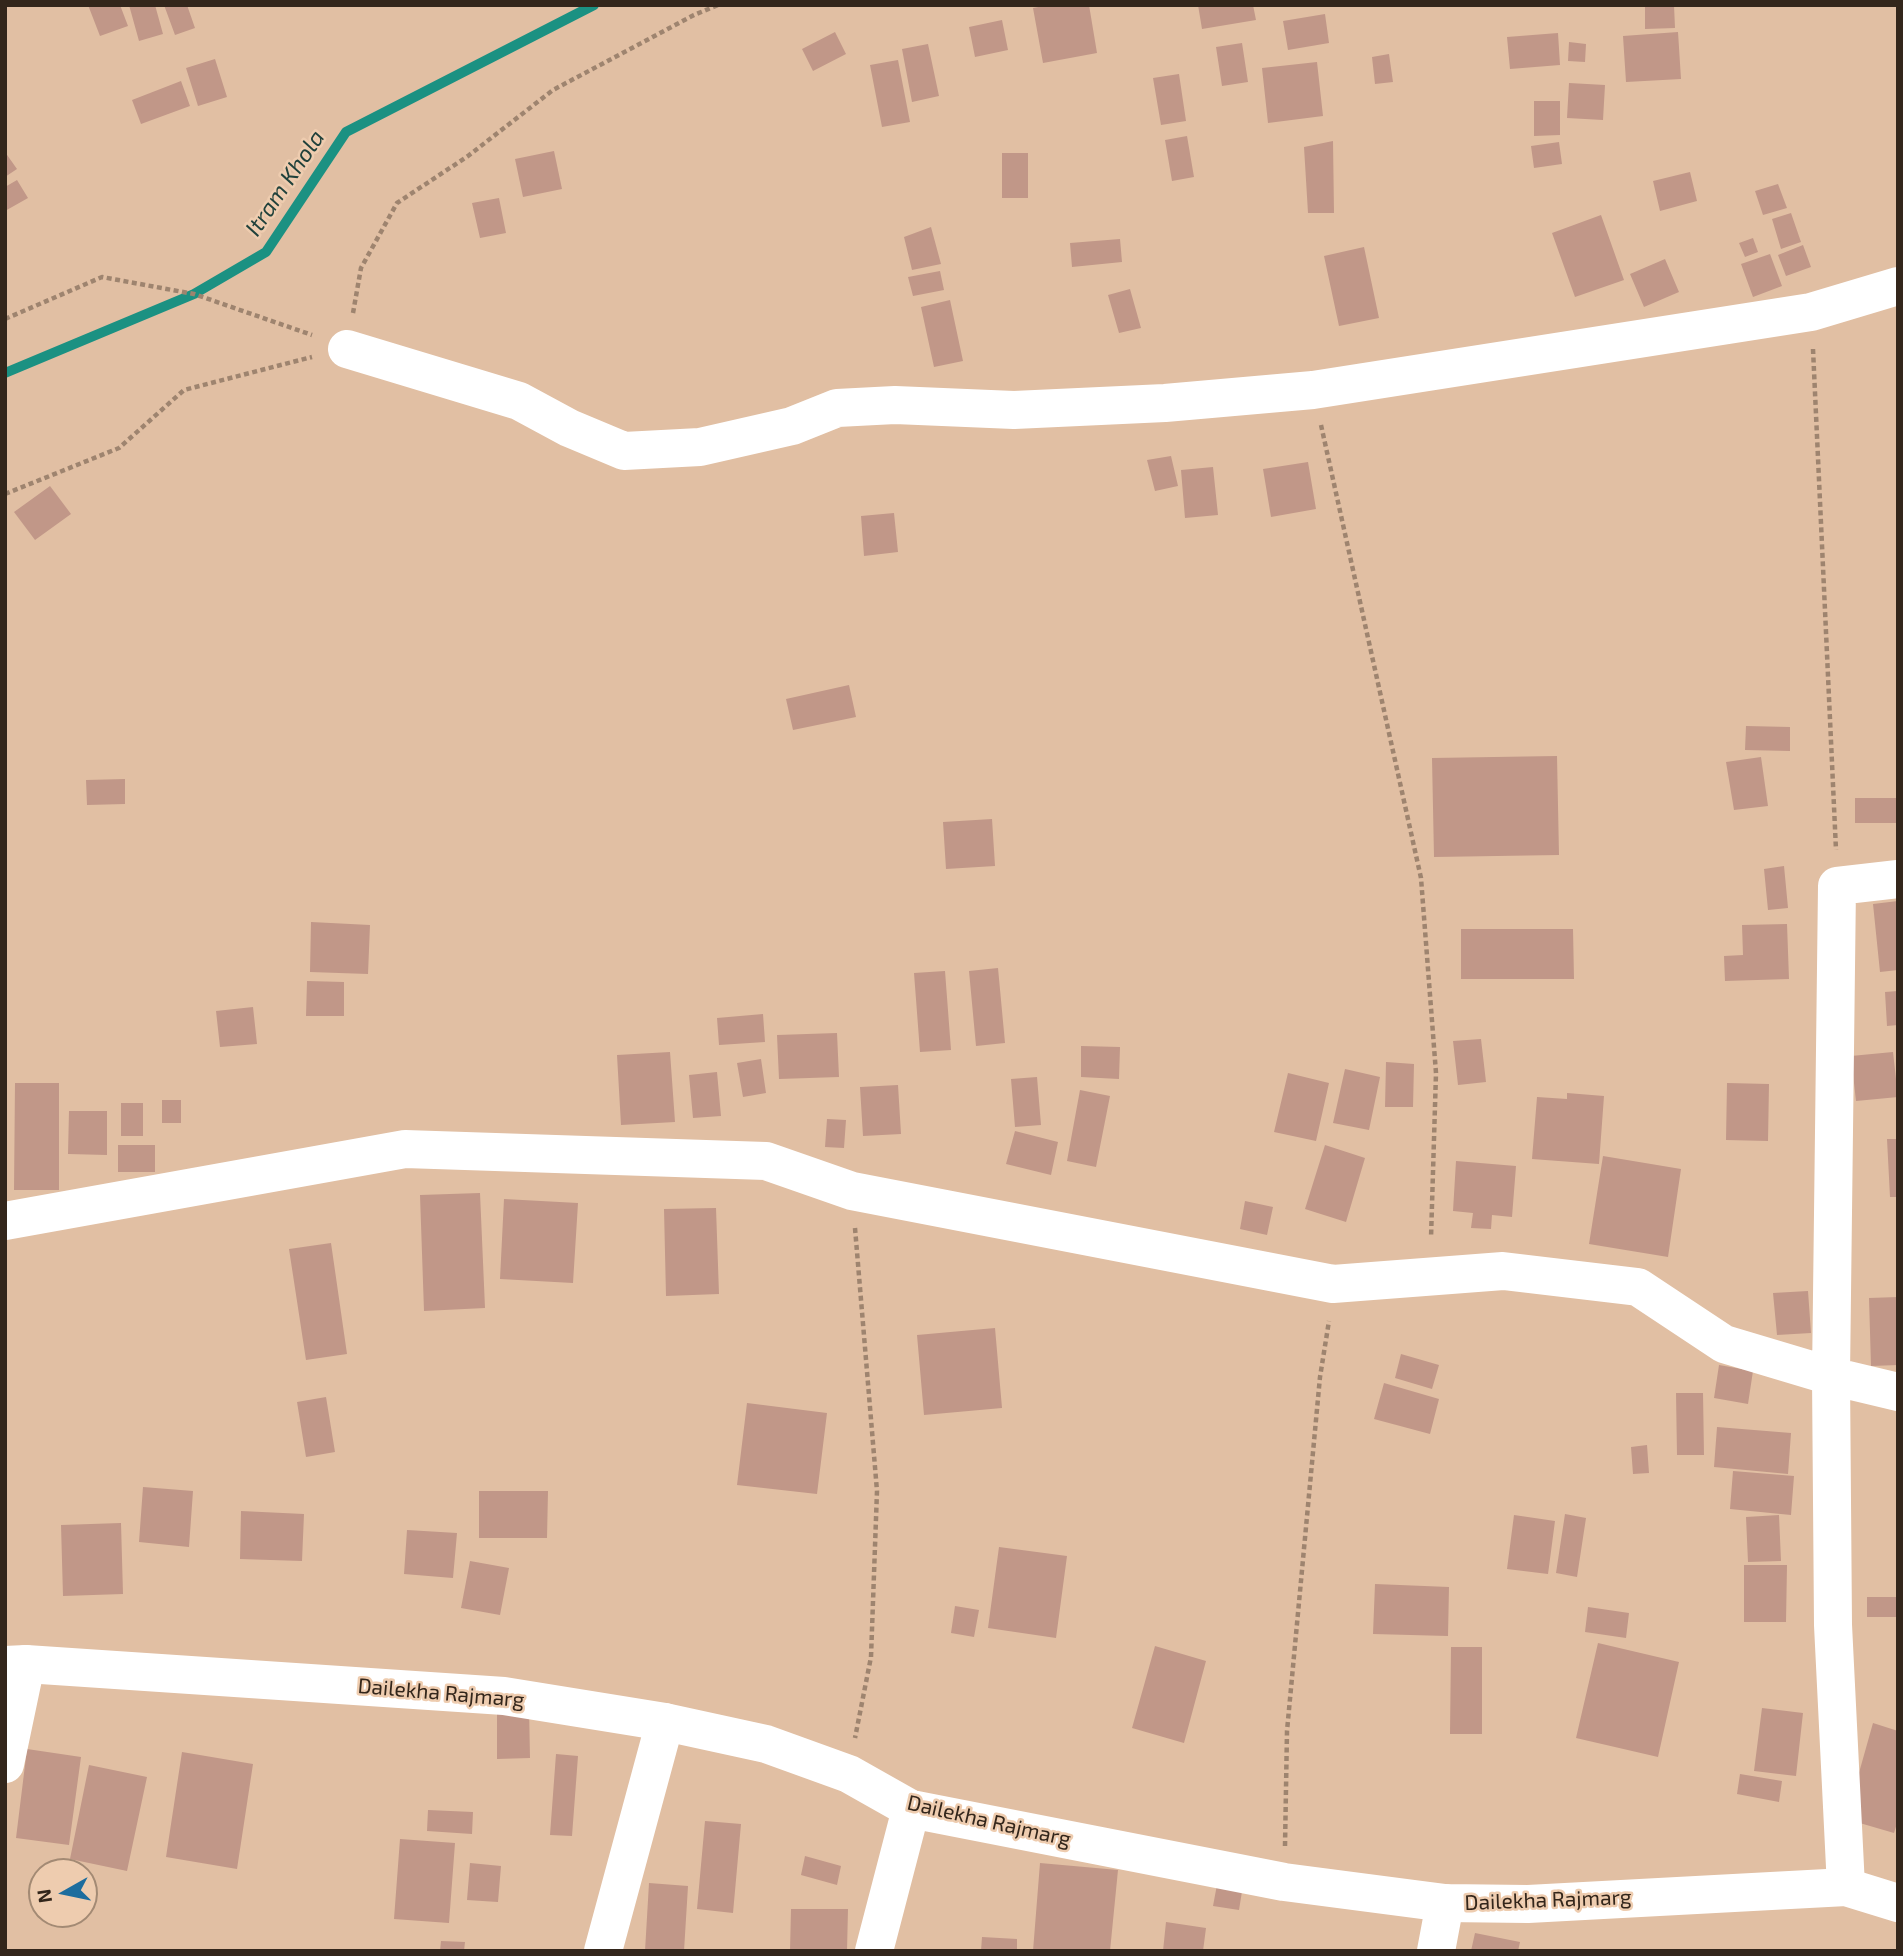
<!DOCTYPE html>
<style>
body{margin:0}
#map{position:relative;width:1903px;height:1956px;overflow:hidden;background:#e1bfa3;font-family:"Exo 2",sans-serif}
canvas{display:block}
.frame{position:absolute;inset:0;border:7px solid #33261b;pointer-events:none}
.north{position:absolute;left:28px;top:1858px;width:70px;height:70px;box-sizing:border-box;background:#eeccaf;border:2px solid #a38a74;border-radius:50%;rotate:261deg;font-size:19px;font-weight:700;line-height:28px;text-align:center;color:#33261b}
.north::after{content:'';display:block;margin:auto;width:24px;height:32px;background:#1d6d9e;clip-path:polygon(50% 0,100% 100%,50% 72%,0 100%)}
</style>
<div id="map">
<canvas width="1903" height="1956"></canvas>
<div class="frame"></div>
<div class="north">N</div>
</div>
<script>
const c = document.querySelector('canvas').getContext('2d');
c.lineJoin = 'round';
const poly = rows => new Path2D(rows.map(r => 'M' + r).join(''));
function stroke(path, color, width, dash) { c.strokeStyle = color; c.lineWidth = width; c.lineCap = dash ? 'butt' : 'round'; c.setLineDash(dash || []); c.stroke(path); }
function fill(path, color) { c.fillStyle = color; c.fill(path, 'evenodd'); }
function drawText(font, color, halo, rows, align = 'center') {
  c.font = font + ' "Exo 2",sans-serif'; c.lineWidth = 5; c.setLineDash([]); c.textBaseline = 'middle'; c.strokeStyle = halo; c.fillStyle = color; for (const [text, x, y, turn = 0] of rows) {
    c.save(); c.translate(x, y); c.rotate((+turn || 0) * Math.PI / 180); c.textAlign = isNaN(turn) ? turn : align; if (halo) c.strokeText(text, 0, 0); c.fillText(text, 0, 0); c.restore();
  }
}
const stream = poly([
 [5,373,194,294,266,252,346,132,594,5]
]);
const building = poly([
 [88,5,120,5,128,26,100,36],
 [129,5,155,5,163,34,139,41],
 [164,5,187,5,195,28,175,35],
 [1049,5,1089,5,1097,53,1043,63,1033,8],
 [1198,5,1253,5,1256,20,1202,29],
 [1645,5,1674,5,1675,28,1645,29],
 [1325,14,1329,43,1288,50,1283,21],
 [1002,20,1008,50,975,57,969,27],
 [835,32,846,54,813,71,802,49],
 [1678,32,1681,79,1626,82,1623,36],
 [1558,33,1560,65,1510,69,1507,37],
 [1569,42,1586,44,1585,62,1568,61],
 [1242,43,1248,82,1222,86,1216,47],
 [928,44,939,96,912,102,902,49],
 [1389,54,1393,82,1375,84,1372,57],
 [215,59,227,97,198,106,186,68],
 [898,60,910,122,882,127,870,65],
 [1317,62,1323,116,1268,123,1262,68],
 [1179,74,1186,121,1161,125,1153,78],
 [181,81,190,106,141,124,132,100],
 [1569,83,1605,85,1603,120,1567,118],
 [1534,101,1560,101,1560,135,1534,136],
 [1187,136,1194,177,1172,181,1165,140],
 [1333,141,1334,213,1308,213,1304,147],
 [1559,142,1562,164,1534,168,1531,146],
 [554,151,562,189,523,197,515,159],
 [5,152,17,169,5,177],
 [1002,153,1028,153,1028,198,1002,198],
 [1690,172,1697,201,1660,211,1653,181],
 [17,180,28,198,5,211,5,187],
 [1778,184,1787,208,1763,215,1755,191],
 [499,198,506,233,480,238,472,203],
 [1791,213,1801,242,1781,249,1772,219],
 [1601,215,1624,280,1575,297,1552,233],
 [931,227,941,264,912,270,904,237],
 [1753,238,1758,252,1745,257,1739,243],
 [1120,239,1122,262,1072,267,1070,243],
 [1803,245,1811,267,1786,276,1778,255],
 [1364,247,1379,318,1339,326,1324,256],
 [1770,254,1782,286,1753,297,1741,264],
 [1665,259,1679,292,1644,307,1630,274],
 [940,271,944,290,913,296,908,277],
 [1130,289,1141,328,1119,333,1108,295],
 [950,300,963,361,934,367,921,307],
 [1171,456,1178,486,1155,491,1147,460],
 [1308,462,1316,509,1271,517,1263,469],
 [1213,467,1218,515,1185,518,1181,470],
 [50,486,71,514,35,540,14,512],
 [894,513,898,552,864,556,861,516],
 [849,685,856,717,793,730,786,699],
 [1746,726,1790,727,1790,751,1745,750],
 [1557,756,1559,855,1434,857,1432,758],
 [1761,757,1768,806,1734,810,1726,762],
 [125,779,125,804,87,805,86,780],
 [1855,798,1898,798,1898,823,1855,823],
 [992,819,995,866,946,869,943,822],
 [1784,866,1788,908,1768,910,1764,869],
 [1898,901,1898,970,1880,972,1873,904],
 [311,922,370,925,368,974,310,972],
 [1787,924,1789,979,1725,981,1724,956,1743,955,1742,925],
 [1461,929,1573,929,1574,979,1461,979],
 [998,968,1005,1043,976,1046,969,971],
 [945,971,951,1050,920,1052,914,973],
 [307,981,344,982,344,1016,306,1016],
 [1898,991,1898,1025,1887,1026,1885,992],
 [253,1007,257,1044,220,1047,216,1011],
 [763,1014,765,1042,719,1045,717,1018],
 [837,1033,839,1077,779,1079,777,1035],
 [1481,1039,1486,1082,1458,1085,1453,1041],
 [1081,1046,1120,1047,1119,1079,1081,1077],
 [670,1052,675,1122,621,1125,617,1055],
 [1893,1052,1898,1097,1856,1101,1851,1056],
 [761,1059,766,1093,743,1097,737,1063],
 [1386,1062,1414,1064,1413,1107,1385,1107],
 [1345,1069,1380,1077,1369,1130,1333,1123],
 [717,1072,721,1116,693,1118,689,1075],
 [1288,1073,1329,1083,1316,1141,1274,1132],
 [1037,1077,1041,1125,1015,1127,1011,1079],
 [15,1083,59,1083,59,1190,14,1190],
 [1727,1083,1769,1084,1768,1141,1726,1140],
 [898,1085,901,1134,863,1136,860,1087],
 [1080,1090,1110,1096,1096,1167,1067,1161],
 [1567,1093,1604,1096,1599,1164,1532,1159,1537,1097,1567,1099],
 [162,1100,181,1100,181,1123,162,1123],
 [121,1103,143,1103,143,1136,121,1136],
 [69,1111,107,1111,107,1155,68,1154],
 [827,1119,846,1120,844,1148,825,1147],
 [1015,1131,1058,1142,1051,1175,1006,1164],
 [1887,1139,1898,1139,1898,1197,1890,1197],
 [118,1145,155,1145,155,1172,118,1172],
 [1325,1145,1365,1158,1346,1222,1305,1209],
 [1603,1156,1681,1169,1668,1257,1589,1244],
 [1456,1161,1516,1166,1512,1217,1492,1215,1491,1229,1471,1228,1473,1213,1453,1211],
 [480,1193,485,1308,424,1311,420,1195],
 [504,1199,578,1203,573,1283,500,1279],
 [1245,1201,1273,1207,1267,1235,1240,1229],
 [716,1208,719,1294,666,1296,664,1209],
 [331,1243,347,1354,306,1360,289,1249],
 [1808,1291,1811,1333,1777,1335,1773,1293],
 [1898,1297,1898,1365,1871,1366,1869,1298],
 [995,1328,1002,1408,924,1415,917,1335],
 [1401,1354,1439,1365,1432,1389,1395,1378],
 [1719,1365,1753,1371,1748,1404,1714,1398],
 [1384,1383,1439,1399,1430,1434,1374,1419],
 [1676,1393,1703,1393,1704,1455,1677,1455],
 [326,1397,335,1452,306,1457,297,1402],
 [747,1403,827,1413,817,1494,737,1485],
 [1717,1427,1791,1433,1788,1474,1714,1467],
 [1647,1445,1649,1473,1633,1474,1631,1447],
 [1733,1471,1794,1476,1791,1515,1730,1509],
 [143,1487,193,1491,189,1547,139,1542],
 [479,1491,548,1491,547,1538,479,1538],
 [241,1511,304,1514,302,1561,240,1559],
 [1565,1514,1586,1518,1577,1577,1556,1573],
 [1514,1515,1555,1521,1548,1574,1507,1569],
 [1779,1515,1781,1561,1748,1562,1746,1517],
 [121,1523,123,1594,63,1596,61,1525],
 [407,1530,457,1533,453,1578,404,1574],
 [999,1547,1067,1556,1056,1638,988,1628],
 [470,1561,509,1568,500,1615,461,1608],
 [1744,1565,1787,1565,1786,1622,1744,1622],
 [1375,1584,1449,1587,1448,1636,1373,1634],
 [1867,1597,1898,1597,1898,1617,1867,1617],
 [955,1606,979,1610,974,1637,951,1633],
 [1588,1607,1629,1613,1626,1638,1585,1632],
 [1598,1643,1679,1662,1658,1757,1576,1738],
 [1155,1646,1206,1661,1184,1743,1132,1728],
 [1451,1647,1482,1647,1482,1734,1450,1734],
 [497,1706,529,1706,530,1758,497,1759],
 [1762,1708,1803,1713,1796,1776,1754,1771],
 [1873,1723,1898,1731,1898,1820,1894,1833,1846,1819],
 [27,1749,81,1757,69,1845,16,1838],
 [182,1752,253,1764,237,1869,166,1857],
 [556,1754,578,1756,572,1836,550,1835],
 [89,1765,147,1777,127,1871,70,1859],
 [1740,1774,1782,1781,1779,1802,1737,1794],
 [428,1810,473,1812,472,1834,427,1831],
 [705,1821,741,1824,733,1913,697,1909],
 [400,1839,455,1843,449,1923,394,1919],
 [805,1856,841,1866,837,1885,801,1875],
 [470,1863,501,1866,498,1902,467,1900],
 [1040,1863,1118,1870,1110,1951,1033,1951],
 [1219,1874,1244,1879,1239,1910,1213,1906],
 [649,1883,688,1886,684,1951,645,1951],
 [791,1909,848,1909,847,1951,790,1951],
 [1166,1922,1206,1928,1203,1951,1163,1951],
 [1475,1933,1520,1942,1518,1951,1471,1951],
 [982,1937,1017,1939,1017,1951,981,1951],
 [441,1941,465,1942,464,1951,440,1951]
]);
const path = poly([
 [353,313,361,268,397,203,468,156,553,90,694,15,718,5],
 [5,319,102,277,194,294,312,335],
 [1813,349,1836,850],
 [1321,425,1421,878,1436,1073,1431,1238],
 [5,494,119,448,184,390,312,357],
 [855,1228,877,1491,871,1657,855,1738],
 [1285,1846,1287,1731,1320,1377,1329,1321]
]);
const street = poly([
 [347,349,519,401,569,428,624,451,700,447,792,426,837,408,895,405,1014,410,1165,403,1313,390,1811,312,1898,286],
 [5,1221,405,1149,766,1161,852,1191,1333,1284,1503,1271,1638,1287,1724,1344,1831,1376,1898,1392],
 [5,1764,26,1664],
 [1846,1887,1833,1625,1831,1376,1837,886,1898,879],
 [603,1951,665,1722],
 [874,1951,911,1809],
 [1436,1951,1445,1903]
]);
const secondary = poly([
 [5,1665,26,1664,504,1696,665,1722,766,1744,849,1774,911,1809,1284,1882,1445,1903,1528,1904,1846,1887,1898,1903]
]);
const streetNames = [
 ["Dailekha Rajmarg",441,1693,5],
 ["Dailekha Rajmarg",989,1821,13],
 ["Dailekha Rajmarg",1548,1900,-2]
];
const waterNames = [
 ["Itram Khola",285,183,-56]
];
stroke(stream, '#1b9182', 10);
fill(building, '#c19788');
stroke(path, '#9e846f', 4.5, [5, 3.5]);
stroke(street, '#fff', 38);
stroke(secondary, '#fff', 38);
drawText('21px', '#33261b', '#eeccaf', streetNames);
drawText('italic 23px', '#20413b', '#eeccaf', waterNames);
</script>
